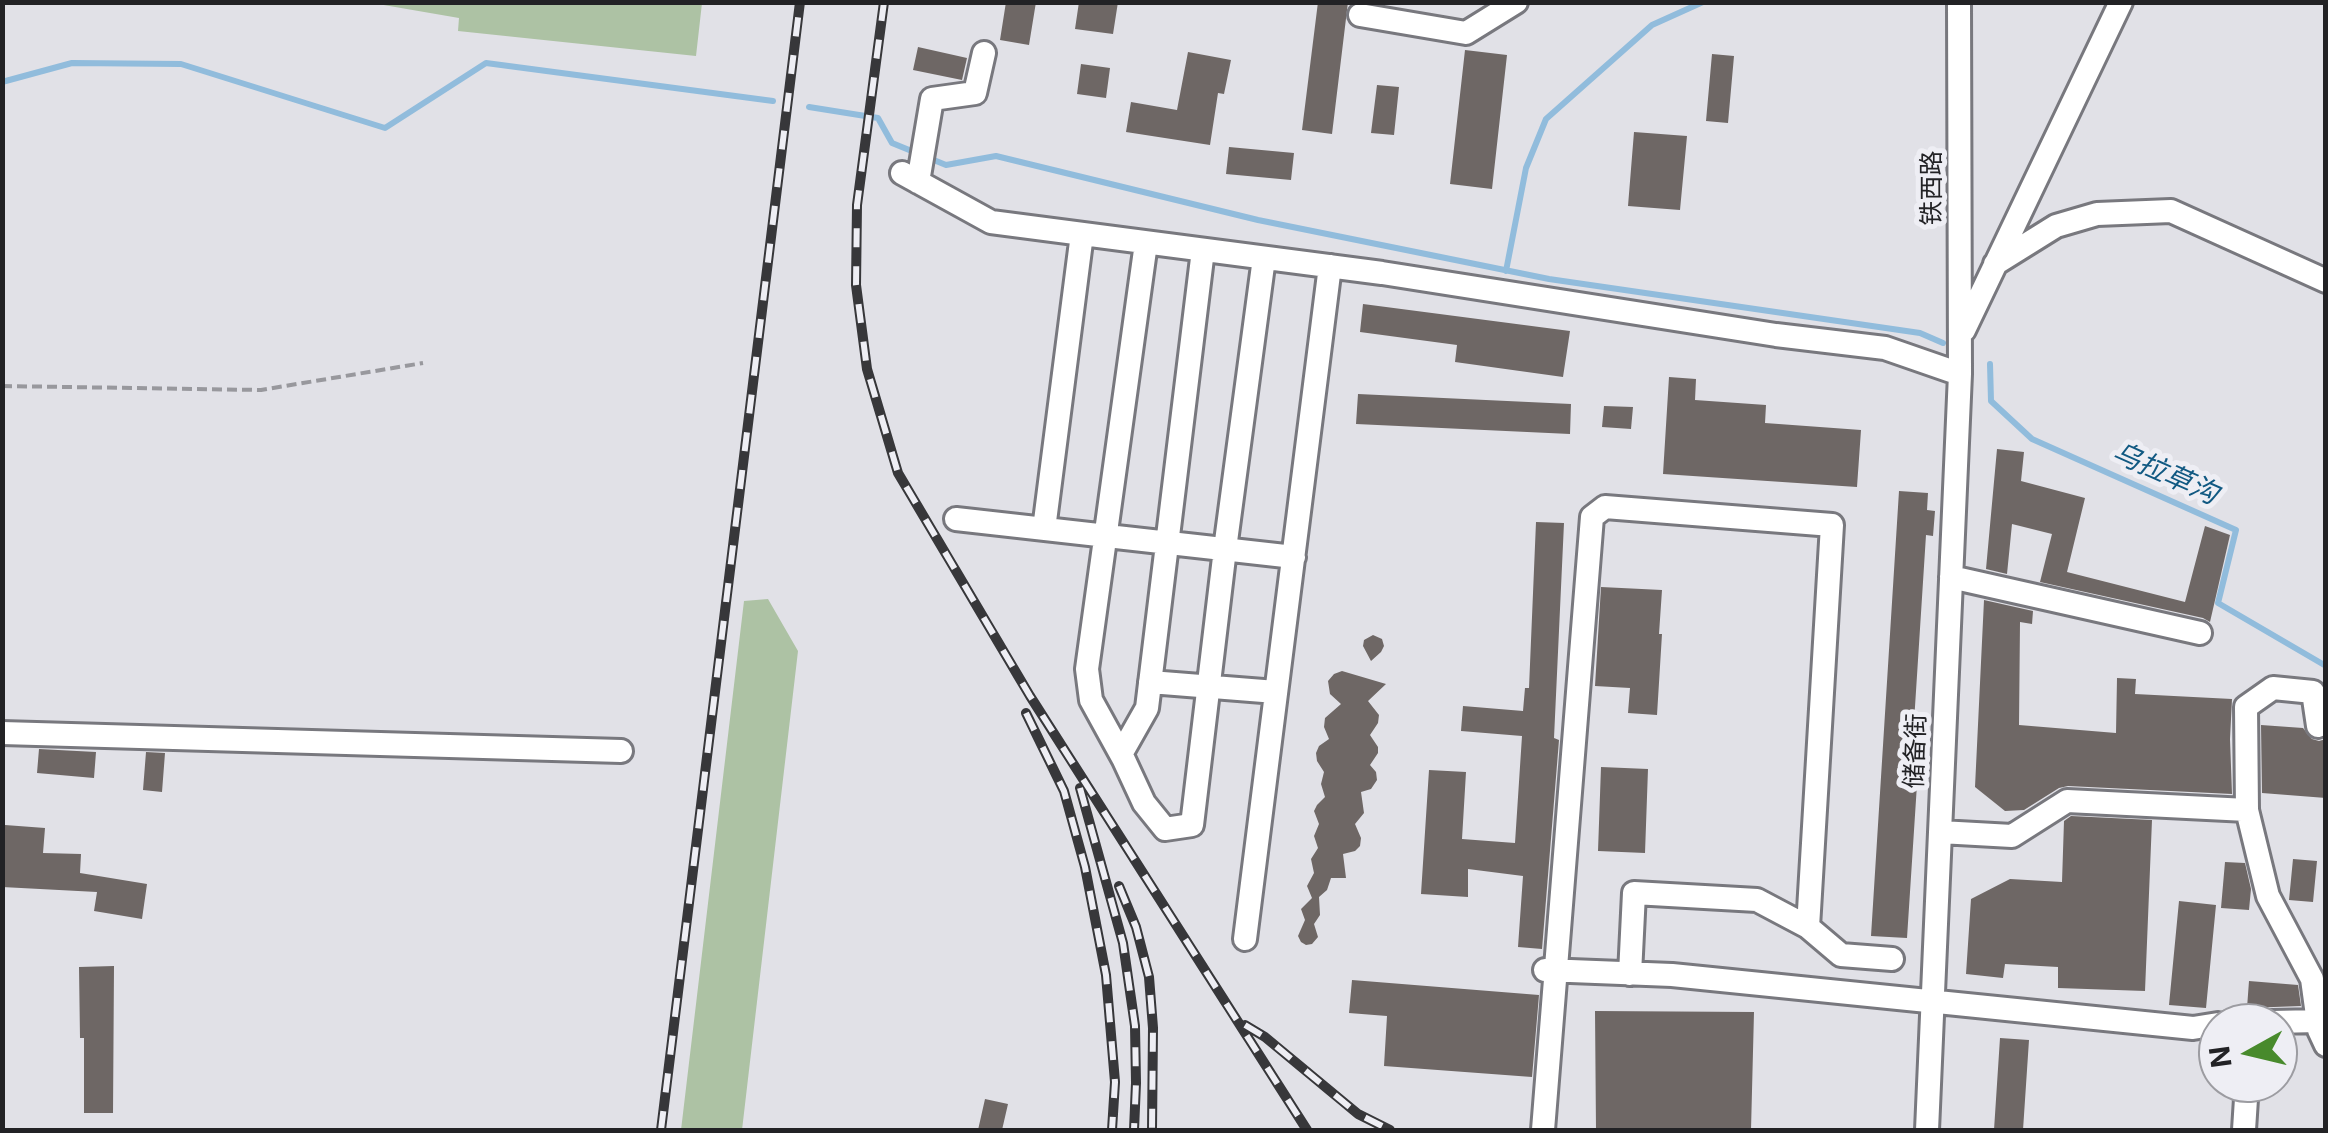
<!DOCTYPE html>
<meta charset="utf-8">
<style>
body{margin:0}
#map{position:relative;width:2328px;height:1133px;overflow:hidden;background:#e1e1e7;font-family:Inter,sans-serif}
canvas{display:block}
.frame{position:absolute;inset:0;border:5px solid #222225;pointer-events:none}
.north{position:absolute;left:2198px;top:1003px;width:100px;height:100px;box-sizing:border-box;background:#eeeef4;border:2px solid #9c9ca1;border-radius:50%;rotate:262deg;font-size:28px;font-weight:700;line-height:40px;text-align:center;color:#222225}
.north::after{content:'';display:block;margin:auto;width:35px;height:45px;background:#488a2c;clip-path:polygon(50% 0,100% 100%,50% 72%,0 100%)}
</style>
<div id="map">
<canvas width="2328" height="1133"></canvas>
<div class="frame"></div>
<div class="north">N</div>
</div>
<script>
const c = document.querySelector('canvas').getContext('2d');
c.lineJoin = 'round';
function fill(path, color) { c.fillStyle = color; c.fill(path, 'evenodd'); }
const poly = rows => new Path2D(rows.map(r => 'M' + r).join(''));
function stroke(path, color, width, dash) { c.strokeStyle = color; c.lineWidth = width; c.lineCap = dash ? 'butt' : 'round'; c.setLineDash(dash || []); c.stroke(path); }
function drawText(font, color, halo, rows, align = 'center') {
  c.font = font + ' Inter,"Noto Sans SC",sans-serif'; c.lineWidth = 10; c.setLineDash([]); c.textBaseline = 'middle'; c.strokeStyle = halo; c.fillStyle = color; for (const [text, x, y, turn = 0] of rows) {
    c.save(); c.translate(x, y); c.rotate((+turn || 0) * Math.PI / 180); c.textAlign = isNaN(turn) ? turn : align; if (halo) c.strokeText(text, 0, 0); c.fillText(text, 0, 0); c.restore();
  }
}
const green = poly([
 [372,3,702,3,696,56,458,31,459,18],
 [768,599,798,651,742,1130,681,1130,744,601]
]);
const stream = poly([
 [2,82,72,63,181,64,385,128,486,63,773,101],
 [809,107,878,118,892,143,946,165,996,156,1258,220,1549,279,1920,333,1943,343],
 [1506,271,1526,168,1546,119,1652,25,1703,2],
 [1990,364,1991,401,2032,439,2236,530,2218,603,2326,666]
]);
const building = poly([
 [1006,2,1036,2,1029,45,1000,40],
 [1079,2,1118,2,1113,34,1075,29],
 [1318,2,1348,2,1332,134,1302,130],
 [918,47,967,58,962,80,913,70],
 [1465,50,1507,55,1492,189,1450,184],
 [1188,52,1231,60,1224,94,1218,93,1210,145,1126,132,1131,102,1177,110],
 [1712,54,1734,56,1728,123,1706,121],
 [1081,64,1110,68,1106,98,1077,94],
 [1377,85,1399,87,1394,135,1371,133],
 [1634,132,1687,136,1680,210,1628,206],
 [1229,147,1294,153,1291,180,1226,174],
 [1363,304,1570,331,1563,377,1455,362,1457,345,1360,332],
 [1669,377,1696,379,1695,400,1766,405,1765,423,1861,430,1857,487,1663,474],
 [1358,394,1571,404,1570,434,1356,424],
 [1604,406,1633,407,1631,429,1602,427],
 [1997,449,2024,452,2021,481,2085,498,2067,572,2185,602,2205,526,2230,535,2210,622,2203,618,2040,582,2052,534,2012,524,2007,574,1986,569],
 [1899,491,1928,493,1927,510,1935,511,1933,536,1926,535,1911,769,1918,769,1907,938,1871,936],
 [1536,522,1564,523,1554,738,1559,740,1542,949,1518,947,1523,876,1468,869,1468,897,1421,894,1429,770,1466,772,1462,839,1515,843,1522,736,1461,731,1463,706,1523,711,1525,688,1529,688],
 [1601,587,1662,590,1659,634,1662,634,1657,715,1628,713,1630,688,1595,686],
 [1984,600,2033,611,2032,624,2020,622,2019,725,2116,733,2117,678,2136,679,2135,694,2232,699,2230,739,2232,794,2068,786,2059,788,2024,810,2005,811,1975,787],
 [1373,635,1382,639,1384,646,1381,652,1371,661,1363,646,1364,640],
 [1342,671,1386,684,1368,701,1379,715,1378,723,1370,735,1378,747,1378,753,1370,765,1376,772,1377,780,1371,789,1361,792,1364,813,1355,824,1361,838,1360,846,1355,851,1343,854,1346,878,1331,878,1327,890,1319,897,1320,915,1314,924,1318,937,1312,944,1306,945,1301,942,1298,936,1305,920,1301,909,1312,898,1307,886,1314,873,1311,859,1318,848,1314,836,1319,824,1314,811,1317,805,1325,797,1321,784,1324,772,1317,761,1316,753,1319,746,1329,739,1324,727,1325,718,1341,704,1330,694,1328,681,1334,674],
 [2261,725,2303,728,2312,739,2319,741,2326,739,2326,798,2262,793],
 [39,749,96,752,94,778,37,773],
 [146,752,165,753,162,792,143,790],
 [1601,767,1648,769,1645,853,1598,851],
 [2071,816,2152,820,2145,991,2058,988,2058,967,2005,964,2003,978,1966,974,1971,899,2010,879,2062,882,2064,821],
 [5,825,45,828,43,853,81,854,80,873,147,884,142,919,94,911,97,892,2,887],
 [2293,859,2317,861,2313,902,2289,900],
 [2225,862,2245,863,2251,889,2249,910,2221,908],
 [2179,901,2216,905,2206,1008,2169,1005],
 [114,966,113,1113,84,1113,84,1038,80,1038,79,967],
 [1352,980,1539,995,1532,1077,1384,1066,1387,1016,1349,1013],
 [2249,981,2298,985,2301,1006,2247,1008],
 [1595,1011,1754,1012,1751,1130,1596,1130],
 [2000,1038,2029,1040,2023,1130,1994,1130],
 [985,1099,1008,1104,1002,1130,978,1130]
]);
const path = poly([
 [2,386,261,390,423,363]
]);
const minor = poly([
 [1360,15,1466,33,1516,2],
 [902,173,991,222,1382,273,1776,335,1885,348,1960,374],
 [918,182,932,99,975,93,984,53],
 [1146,243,1087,669,1091,700,1124,760,1144,803,1165,829,1192,825,1225,549,1264,258],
 [1995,264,2056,226,2097,214,2171,211,2326,281],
 [1964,330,2121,2],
 [956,519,1294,557],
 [1044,529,1082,234],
 [1951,577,2200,633],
 [1150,682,1276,692],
 [2318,726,2313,692,2273,688,2246,707,2247,810,2268,896,2312,979,2319,1030,2326,1045],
 [2,733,621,751],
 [1121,754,1147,708,1203,250],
 [1940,832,2012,836,2067,801,2247,810],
 [1245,939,1330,266],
 [1545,970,1672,975,2193,1028,2218,1024],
 [1630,974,1634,893,1757,900,1808,927],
 [2228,1023,2318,1021],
 [1543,1130,1592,517,1605,507,1832,525,1808,927,1841,955,1892,959],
 [1927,1130,1960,374,1959,2],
 [2244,1130,2247,1083]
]);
const rail = poly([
 [884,2,857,205,856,285,867,369,898,473,1030,696,1307,1130],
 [1026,713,1064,791,1085,867,1106,975,1115,1082,1112,1130],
 [1080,788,1123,943,1135,1026,1136,1083,1134,1130],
 [1119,886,1136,927,1149,977,1153,1028,1152,1130],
 [1245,1025,1265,1037,1358,1114,1390,1130],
 [661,1130,800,2]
]);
const streetNames = [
 ["铁西路",1932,188,-90],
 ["储备街",1916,751,-88]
];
const waterNames = [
 ["乌拉草沟",2165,474,24]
];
fill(green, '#adc2a4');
stroke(stream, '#91bcdc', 6);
fill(building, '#6e6765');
stroke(minor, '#78787e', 28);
stroke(path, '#98989d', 4, [10, 5]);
stroke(minor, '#fff', 22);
stroke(rail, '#37373a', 10);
stroke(rail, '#eeeef4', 6, [19]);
drawText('25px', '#222225', '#eeeef4', streetNames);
drawText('italic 28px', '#115982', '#eeeef4', waterNames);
</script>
